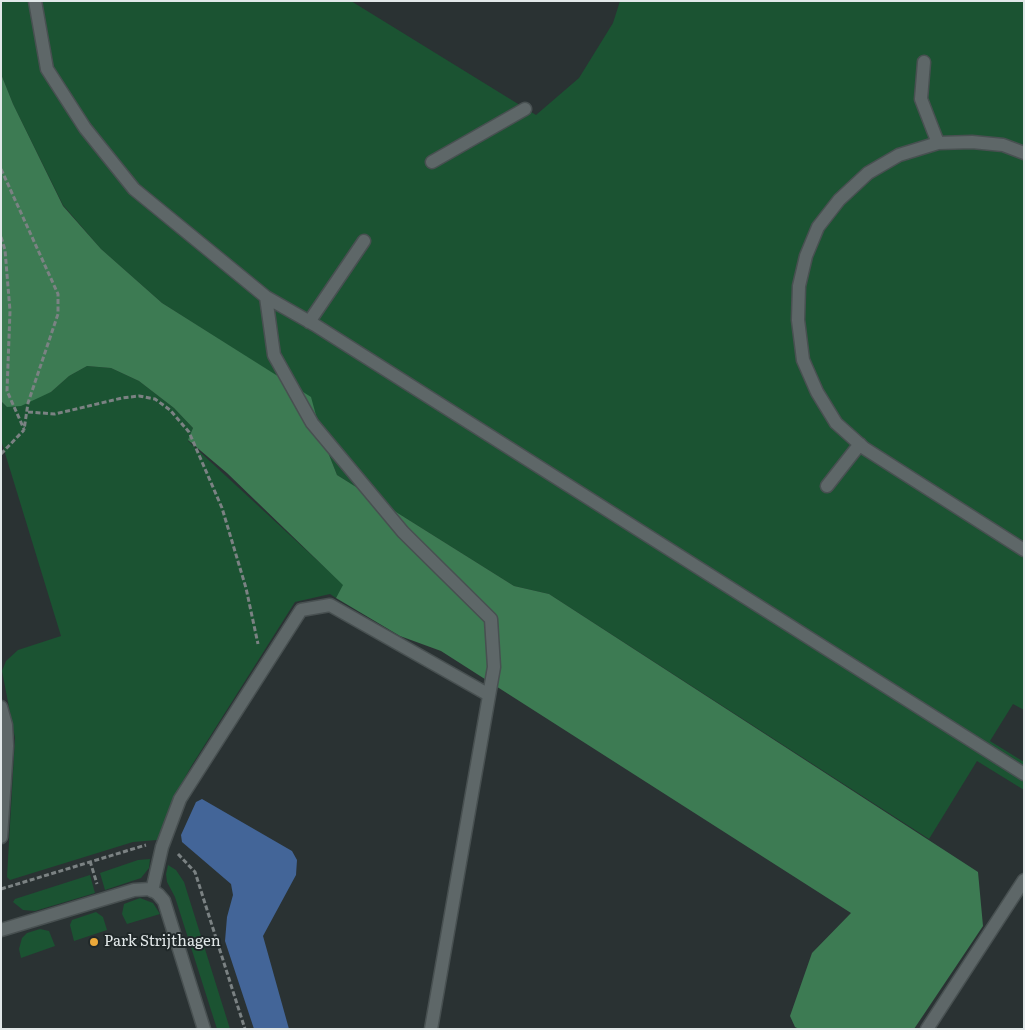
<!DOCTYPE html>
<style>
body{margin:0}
#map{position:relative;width:1025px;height:1030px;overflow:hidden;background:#2a3233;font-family:Literata,serif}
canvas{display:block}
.frame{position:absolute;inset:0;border:2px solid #e2e8e9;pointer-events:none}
</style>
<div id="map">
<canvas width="1025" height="1030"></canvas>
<div class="frame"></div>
</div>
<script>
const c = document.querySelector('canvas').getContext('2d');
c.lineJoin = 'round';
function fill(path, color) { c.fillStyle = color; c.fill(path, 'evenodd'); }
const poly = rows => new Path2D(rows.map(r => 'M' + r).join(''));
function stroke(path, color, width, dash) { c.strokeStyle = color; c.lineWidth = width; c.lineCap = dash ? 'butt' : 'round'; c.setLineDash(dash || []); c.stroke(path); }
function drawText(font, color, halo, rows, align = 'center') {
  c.font = font + ' Literata,serif'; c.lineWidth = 4; c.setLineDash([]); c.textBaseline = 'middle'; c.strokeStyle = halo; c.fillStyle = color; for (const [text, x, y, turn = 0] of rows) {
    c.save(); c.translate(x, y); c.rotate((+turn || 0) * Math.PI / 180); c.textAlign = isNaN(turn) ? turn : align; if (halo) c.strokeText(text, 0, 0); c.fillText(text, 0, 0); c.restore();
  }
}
const green = poly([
 [1,1,351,1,536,115,579,78,613,23,620,1,1024,1,1024,146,1003,140,974,136,933,139,865,170,801,255,799,361,811,394,834,427,1024,556,1024,710,1013,704,990,741,1024,762,1024,790,977,761,929,839,549,594,514,586,337,475,322,437,310,397,162,303,101,249,63,205,13,104,1,74],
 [974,147,1001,150,1024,157,1024,544,867,444,840,419,820,390,808,359,802,321,804,286,811,258,823,231,843,202,869,179,902,160,935,149],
 [87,366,111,368,139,381,174,408,193,428,188,441,344,585,336,598,330,594,295,602,192,765,175,795,157,840,133,842,10,880,7,877,15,738,2,671,6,661,18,650,61,636,1,440,1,401,7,407,51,392,69,376],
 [150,859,149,868,141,878,105,890,100,873,138,860],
 [168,865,176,870,184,882,230,1029,217,1029,175,897,167,882,166,874],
 [90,875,95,893,35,911,23,910,13,902,15,899],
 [140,898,153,903,160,914,127,924,122,914,124,904],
 [96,912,103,917,107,930,74,941,70,925,72,920],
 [40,929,49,931,55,946,21,958,19,949,22,938,27,933]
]);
const forest = poly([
 [1,74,13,104,63,206,101,249,162,303,311,397,322,437,337,475,514,586,549,594,978,872,983,926,914,1029,799,1029,795,1027,790,1016,812,953,851,913,441,651,400,636,336,598,343,585,227,473,188,440,193,428,174,408,139,381,111,368,87,366,69,376,51,392,21,406,7,407,1,401]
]);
const water = poly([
 [202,799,292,851,297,860,296,875,263,936,289,1029,254,1029,225,941,227,917,233,895,231,884,182,842,181,835,196,802]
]);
const path = poly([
 [1,169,58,294,58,314,28,403,24,430],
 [1,237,5,250,10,311,7,391,24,429],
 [28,412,55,414,122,398,139,396,155,399,170,410,189,432,222,508,246,588,258,644],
 [1,454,24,430],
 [178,854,195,872,245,1029],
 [90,861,97,884],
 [1,889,146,845]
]);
const service = poly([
 [35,1,47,69,85,128,134,189,266,297,315,325,1024,774],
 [924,62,921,99,938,143],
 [1024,153,1003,145,972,142,938,143,899,155,868,173,839,200,818,227,806,256,799,286,798,320,803,360,817,392,836,423,864,448,1024,550],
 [432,162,525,109],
 [266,297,274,355,312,423,403,532,491,619,494,667,431,1029],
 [309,322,364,241],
 [827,486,860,444],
 [1,707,6,725,7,746,1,837],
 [152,891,162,847,180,799,301,610,330,605,489,695],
 [1,930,134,890,150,889,158,894,164,901,204,1029],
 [927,1029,1024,880]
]);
const markers = [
 [94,942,5,"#eba93a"]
];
const poiNames = [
 ["Park Strijthagen",104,942]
];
fill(green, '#1b5332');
fill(forest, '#3d7b53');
fill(water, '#436598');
stroke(service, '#485051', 15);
stroke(path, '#7b8283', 3, [5, 2.5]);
stroke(service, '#5e6768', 12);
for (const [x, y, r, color] of markers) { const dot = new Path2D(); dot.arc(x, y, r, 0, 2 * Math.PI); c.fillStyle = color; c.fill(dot); stroke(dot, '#202829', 2); }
drawText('15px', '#e2e8e9', '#202829', poiNames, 'left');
</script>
